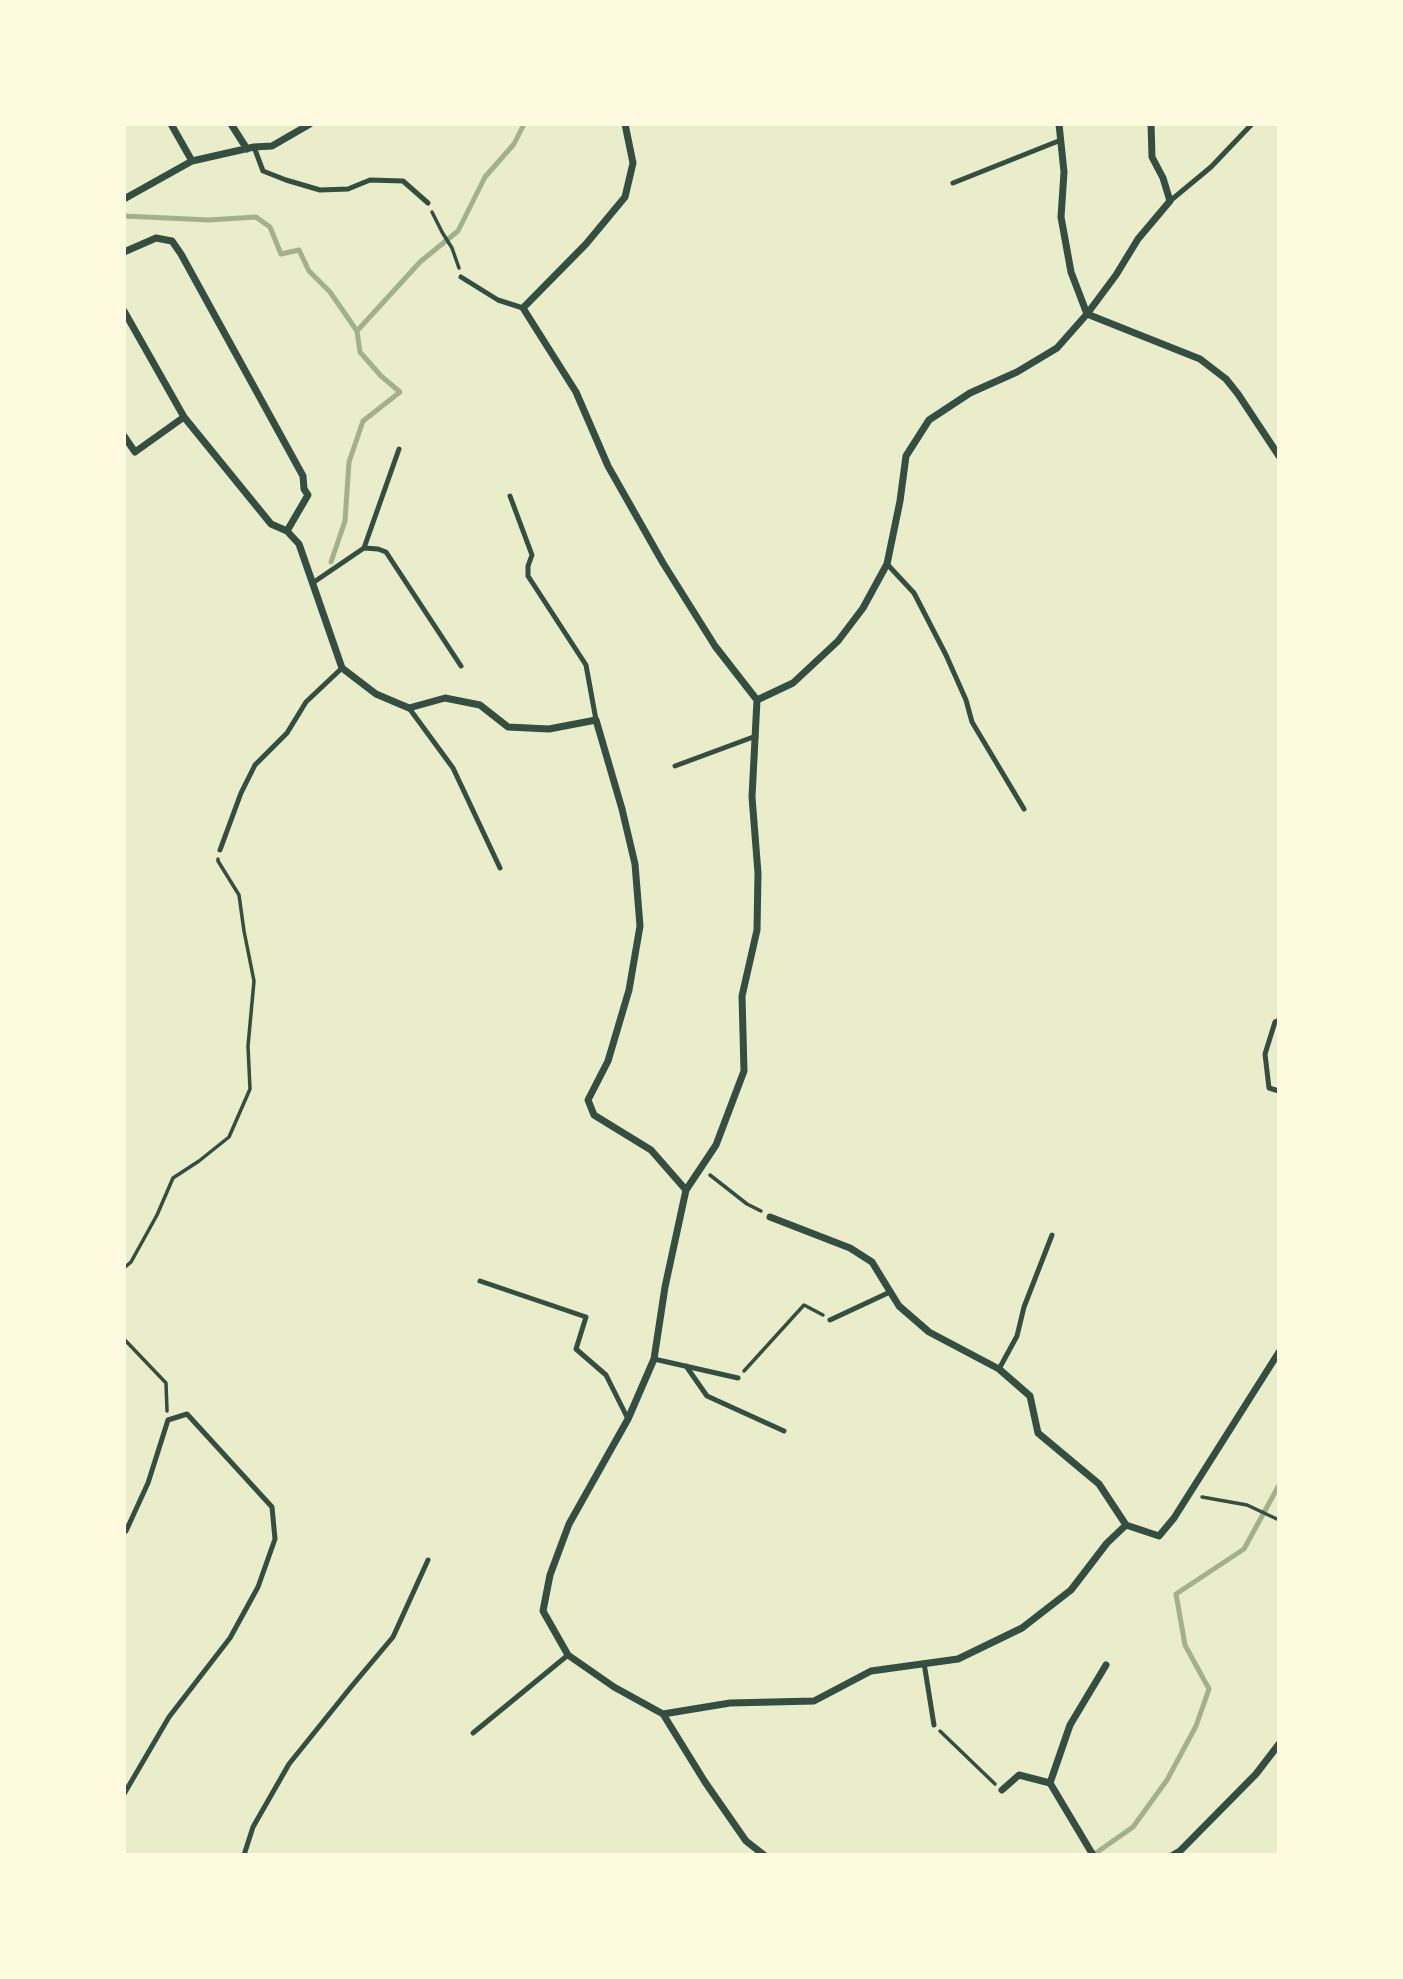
<!DOCTYPE html>
<style>
body{margin:0}
#map{position:relative;width:1403px;height:1979px;overflow:hidden;background:#e9edc9;font-family:Helvetica,sans-serif}
canvas{display:block}
.frame{position:absolute;inset:0;border:126px solid #fefae0;pointer-events:none}
</style>
<div id="map">
<canvas width="1403" height="1979"></canvas>
<div class="frame"></div>
</div>
<script>
const c = document.querySelector('canvas').getContext('2d');
c.lineJoin = 'round';
const poly = rows => new Path2D(rows.map(r => 'M' + r).join(''));
function stroke(path, color, width, dash) { c.strokeStyle = color; c.lineWidth = width; c.lineCap = dash ? 'butt' : 'round'; c.setLineDash(dash || []); c.stroke(path); }
const stream = poly([
 [124,216,209,220,256,217,270,227,281,254,299,250,309,271,330,292,357,331],
 [331,562,345,521,349,462,363,421,400,392,381,376,360,352,357,331,420,262,458,231,485,177,514,144,524,124],
 [1093,1855,1133,1827,1167,1780,1196,1726,1209,1689,1185,1645,1176,1594,1244,1549,1279,1485]
]);
const path = poly([
 [432,212,442,232,452,248,459,268],
 [710,1175,747,1204,761,1211],
 [124,1268,131,1262,157,1215,173,1178,199,1161,229,1137,250,1089,248,1046,254,981,244,931,239,895,218,861,218,859],
 [124,1339,166,1383,167,1411],
 [744,1371,804,1305,823,1315],
 [1202,1497,1247,1505,1279,1520],
 [940,1731,995,1784]
]);
const service = poly([
 [254,147,263,171,286,180,320,190,348,189,370,180,403,181,428,203],
 [953,183,1061,140],
 [1170,201,1211,167,1252,124],
 [461,277,498,300,523,308],
 [510,496,532,555,528,566,528,576,586,665,596,720],
 [364,548,399,449],
 [887,564,914,593,946,655,966,700,972,722,1024,809],
 [314,582,364,548,378,549,386,552,461,666],
 [409,708,453,768,500,868],
 [675,766,756,736],
 [220,850,241,793,255,765,287,733,306,702,342,668],
 [1279,1020,1275,1022,1265,1054,1269,1088,1279,1091],
 [480,1281,586,1317,576,1349,606,1375,628,1419],
 [830,1320,890,1292],
 [654,1359,738,1378],
 [686,1366,707,1396,784,1431],
 [999,1369,1017,1336,1024,1307,1052,1235],
 [924,1663,934,1725],
 [473,1733,568,1655],
 [124,1794,169,1717,230,1638,258,1587,275,1539,272,1507,187,1414,168,1420,148,1483,126,1531],
 [244,1855,253,1827,289,1764,351,1687,393,1637,428,1560]
]);
const minor = poly([
 [171,124,192,161],
 [231,124,247,149],
 [625,124,633,163,625,197,586,244,523,308,576,392,608,466,663,563,715,646,757,700,752,797,758,873,757,930,742,996,744,1071,716,1145,686,1190,665,1287,654,1359,628,1419,569,1524,550,1575,543,1611,568,1655,614,1687,663,1714,705,1782,746,1841,764,1855],
 [1059,124,1064,172,1061,217,1071,272,1087,314],
 [124,199,192,161,254,147,272,146,310,124],
 [124,252,156,238,172,241,181,254,303,476,304,489,308,495,287,531],
 [124,311,184,417,271,524,287,531,299,544,342,668,376,694,409,708,445,698,480,705,508,727,549,729,596,720,622,809,635,864,640,926,629,990,608,1061,588,1100,594,1115,651,1150,686,1190],
 [1087,314,1116,275,1138,239,1170,201,1163,178,1152,157,1151,124],
 [124,436,135,452,184,417],
 [757,700,793,683,838,641,863,608,887,564,900,501,906,456,929,420,970,393,1017,372,1057,348,1087,314,1200,359,1226,379,1238,394,1279,456],
 [770,1217,850,1248,872,1262,899,1306,929,1332,999,1369,1030,1396,1038,1433,1099,1484,1126,1525],
 [663,1714,730,1703,814,1701,871,1671,958,1659,1022,1628,1071,1590,1107,1543,1126,1525,1159,1536,1174,1518,1279,1352],
 [1050,1783,1070,1725,1106,1665],
 [1002,1790,1019,1775,1050,1783,1093,1855],
 [1173,1855,1180,1851,1256,1774,1279,1744]
]);
stroke(stream, '#a3b18a', 5);
stroke(path, '#344e41', 3.5);
stroke(service, '#344e41', 5);
stroke(minor, '#344e41', 7);
</script>
